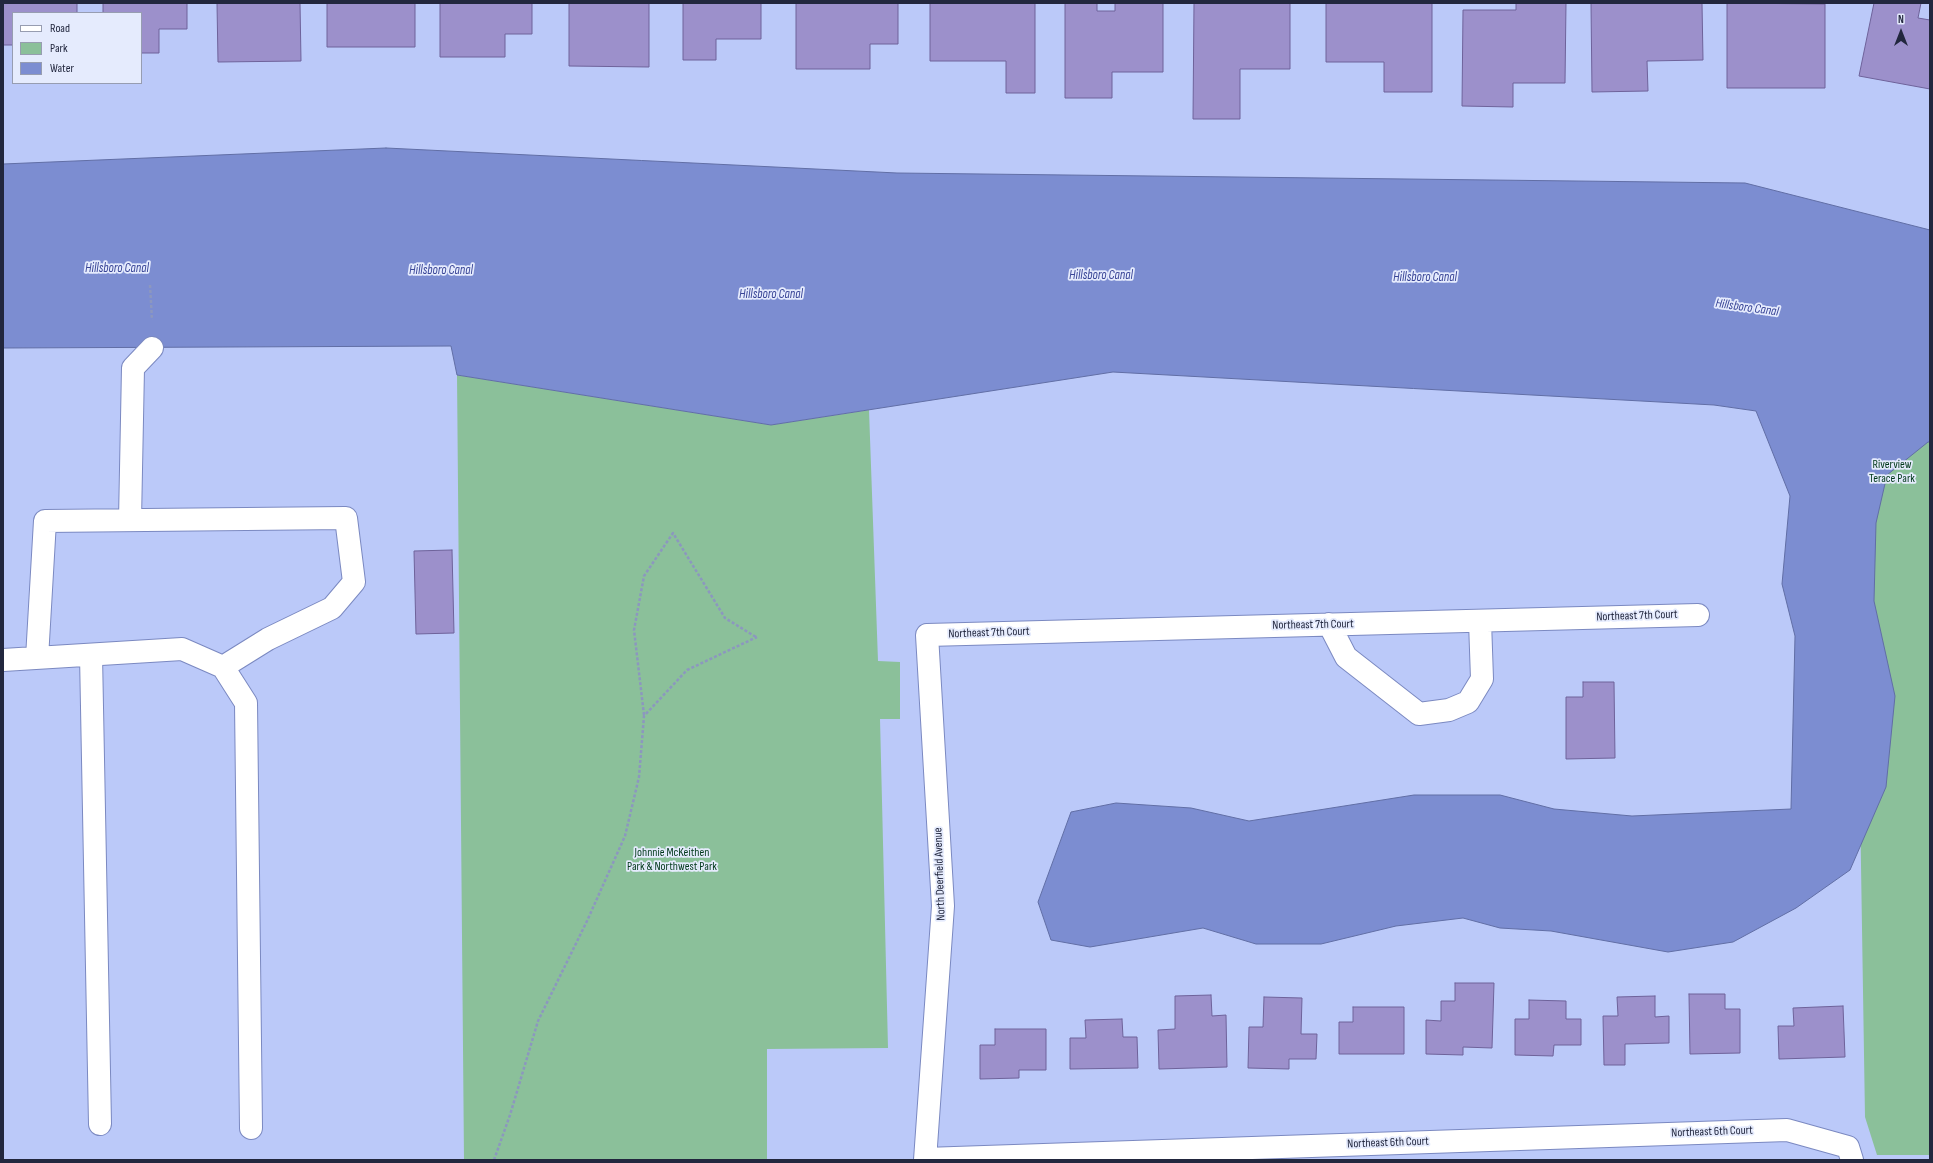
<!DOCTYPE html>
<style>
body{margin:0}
#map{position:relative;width:1933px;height:1163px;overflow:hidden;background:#bbc9f9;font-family:"Sofia Sans Condensed",sans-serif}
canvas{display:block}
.frame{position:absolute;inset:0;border:4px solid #22273e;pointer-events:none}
.legend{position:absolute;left:12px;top:12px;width:130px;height:72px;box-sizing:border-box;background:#e5ebfd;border:1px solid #979db1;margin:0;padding:5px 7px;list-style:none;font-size:12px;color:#22273e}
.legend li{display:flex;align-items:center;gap:8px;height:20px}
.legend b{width:20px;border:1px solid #979db1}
.north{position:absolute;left:1881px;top:12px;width:40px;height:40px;-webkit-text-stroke:3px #e5ebfd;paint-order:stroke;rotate:0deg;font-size:11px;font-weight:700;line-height:16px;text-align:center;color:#22273e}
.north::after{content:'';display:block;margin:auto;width:14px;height:18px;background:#22273e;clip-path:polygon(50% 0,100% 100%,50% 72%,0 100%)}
</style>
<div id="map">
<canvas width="1933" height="1163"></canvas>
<div class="frame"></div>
<ul class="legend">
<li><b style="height:5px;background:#fff"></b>Road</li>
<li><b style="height:11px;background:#8bc09a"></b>Park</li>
<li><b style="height:11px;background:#7c8dd1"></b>Water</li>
</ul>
<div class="north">N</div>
</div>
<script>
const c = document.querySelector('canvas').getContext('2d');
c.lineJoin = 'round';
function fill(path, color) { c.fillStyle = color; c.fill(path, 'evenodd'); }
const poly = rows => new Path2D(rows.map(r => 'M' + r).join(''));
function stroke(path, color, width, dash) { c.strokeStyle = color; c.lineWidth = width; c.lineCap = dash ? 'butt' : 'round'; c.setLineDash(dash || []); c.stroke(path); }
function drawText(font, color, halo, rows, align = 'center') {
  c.font = font + ' "Sofia Sans Condensed",sans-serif'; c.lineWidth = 3.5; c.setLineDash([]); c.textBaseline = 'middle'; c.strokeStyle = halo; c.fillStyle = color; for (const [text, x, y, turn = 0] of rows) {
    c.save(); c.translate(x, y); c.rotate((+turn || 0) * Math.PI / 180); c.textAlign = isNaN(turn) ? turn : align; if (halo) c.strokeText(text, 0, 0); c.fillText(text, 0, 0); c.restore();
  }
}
const green = poly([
 [457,375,771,425,869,410,878,661,900,662,900,719,880,719,888,1048,767,1049,767,1160,464,1160],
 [1854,424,1930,442,1930,1155,1877,1155,1865,1117]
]);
const water = poly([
 [386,148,897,173,1745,183,1930,230,1930,442,1928,442,1887,475,1876,523,1874,601,1895,696,1886,787,1850,870,1796,908,1733,942,1668,952,1551,931,1500,928,1463,918,1396,926,1321,944,1256,944,1203,928,1090,947,1051,940,1038,902,1071,812,1116,803,1191,808,1249,821,1414,795,1500,795,1554,809,1632,816,1791,809,1795,636,1782,584,1790,496,1756,411,1714,405,1113,372,771,425,457,375,451,346,3,348,3,164,386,148]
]);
const building = poly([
 [3,3,77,3,77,13,13,13,13,45,3,45,3,3],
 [103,3,187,3,187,29,159,29,159,53,141,53,141,13,103,13,103,3],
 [217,3,300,3,301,61,218,62,217,3],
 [327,3,415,3,415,47,327,47,327,3],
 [440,3,532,3,532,34,505,34,505,57,440,57,440,3],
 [569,3,649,3,649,67,569,66,569,3],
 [683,3,761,3,761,39,716,39,716,60,683,60,683,3],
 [796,3,898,3,898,44,870,44,870,69,796,69,796,3],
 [930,3,1035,3,1035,93,1006,93,1006,61,930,61,930,3],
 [1065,3,1097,3,1097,11,1115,11,1115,3,1163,3,1163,72,1112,72,1112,98,1065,98,1065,3],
 [1194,3,1290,3,1290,69,1240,69,1240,119,1193,119,1194,3],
 [1326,3,1432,3,1432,92,1384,92,1384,62,1326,62,1326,3],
 [1516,3,1566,3,1565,83,1513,83,1513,107,1462,106,1463,10,1516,10,1516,3],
 [1591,3,1702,3,1703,60,1647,61,1648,91,1592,92,1591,3],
 [1727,3,1825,4,1825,88,1727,88,1727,3],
 [1874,3,1921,3,1918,18,1930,20,1930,89,1859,76,1874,3],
 [452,550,454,633,416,634,414,551,452,550],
 [1583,682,1614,682,1615,758,1566,759,1566,697,1583,697,1583,682],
 [1455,983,1494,983,1492,1048,1463,1047,1463,1055,1426,1054,1426,1020,1441,1021,1441,1001,1455,1001,1455,983],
 [1689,994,1725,994,1725,1009,1740,1009,1740,1053,1690,1054,1689,994],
 [1211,995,1212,1016,1226,1015,1227,1067,1159,1069,1158,1030,1175,1029,1175,996,1211,995],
 [1655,996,1655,1017,1669,1016,1669,1043,1625,1044,1625,1065,1604,1065,1603,1016,1618,1016,1617,997,1655,996],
 [1264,997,1302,998,1301,1034,1317,1034,1316,1059,1289,1059,1289,1069,1248,1068,1249,1027,1263,1027,1264,997],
 [1529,1000,1566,1001,1566,1019,1581,1019,1581,1045,1554,1045,1553,1056,1515,1055,1515,1019,1529,1019,1529,1000],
 [1843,1006,1845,1057,1779,1059,1778,1026,1794,1026,1793,1008,1843,1006],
 [1353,1007,1404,1007,1404,1054,1339,1054,1339,1022,1353,1022,1353,1007],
 [1122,1019,1123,1037,1137,1037,1138,1068,1070,1069,1070,1038,1086,1038,1085,1020,1122,1019],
 [995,1029,1046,1029,1046,1070,1019,1070,1019,1078,980,1079,980,1045,995,1045,995,1029]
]);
const path = poly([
 [150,285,152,320],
 [644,715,634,630,644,576,673,533,725,618,756,637],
 [494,1160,510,1115,538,1021,587,921,625,836,639,777,644,716,687,670,757,637]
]);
const minor = poly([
 [130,520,133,368,152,348],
 [1329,624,1346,657,1419,714,1449,710,1468,702,1482,679,1480,621],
 [91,655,100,1124],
 [37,658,45,521,346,518,354,582,332,608,268,639,223,667],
 [3,660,182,649,223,667,246,703,251,1128],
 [925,1159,1787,1130,1848,1147,1852,1160],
 [925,1160,943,906,927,635,1698,615]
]);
const parkNames = [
 ["Riverview",1892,465],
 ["Terace Park",1892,479],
 ["Johnnie McKeithen",672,853],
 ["Park & Northwest Park",672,867]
];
const streetNames = [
 ["Northeast 7th Court",1637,616,-2],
 ["Northeast 7th Court",1313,625,-1],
 ["Northeast 7th Court",989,633,-2],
 ["North Deerfield Avenue",940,874,-92],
 ["Northeast 6th Court",1712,1132,-2],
 ["Northeast 6th Court",1388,1143,-2]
];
const waterNames = [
 ["Hillsboro Canal",117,269],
 ["Hillsboro Canal",441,271],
 ["Hillsboro Canal",1101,276],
 ["Hillsboro Canal",1425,278],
 ["Hillsboro Canal",771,295],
 ["Hillsboro Canal",1747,308,8]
];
fill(green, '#8bc09a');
fill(water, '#7c8dd1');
stroke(water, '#616ea5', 1);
fill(building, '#9c90cb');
stroke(building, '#6e629a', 1);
stroke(minor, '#7b89c1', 24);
stroke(path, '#8c97bf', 2.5, [3, 2]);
stroke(minor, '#fff', 22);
drawText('12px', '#003819', '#e5ebfd', parkNames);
drawText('12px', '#22273e', '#e5ebfd', streetNames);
drawText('italic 13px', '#384496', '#e5ebfd', waterNames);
</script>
